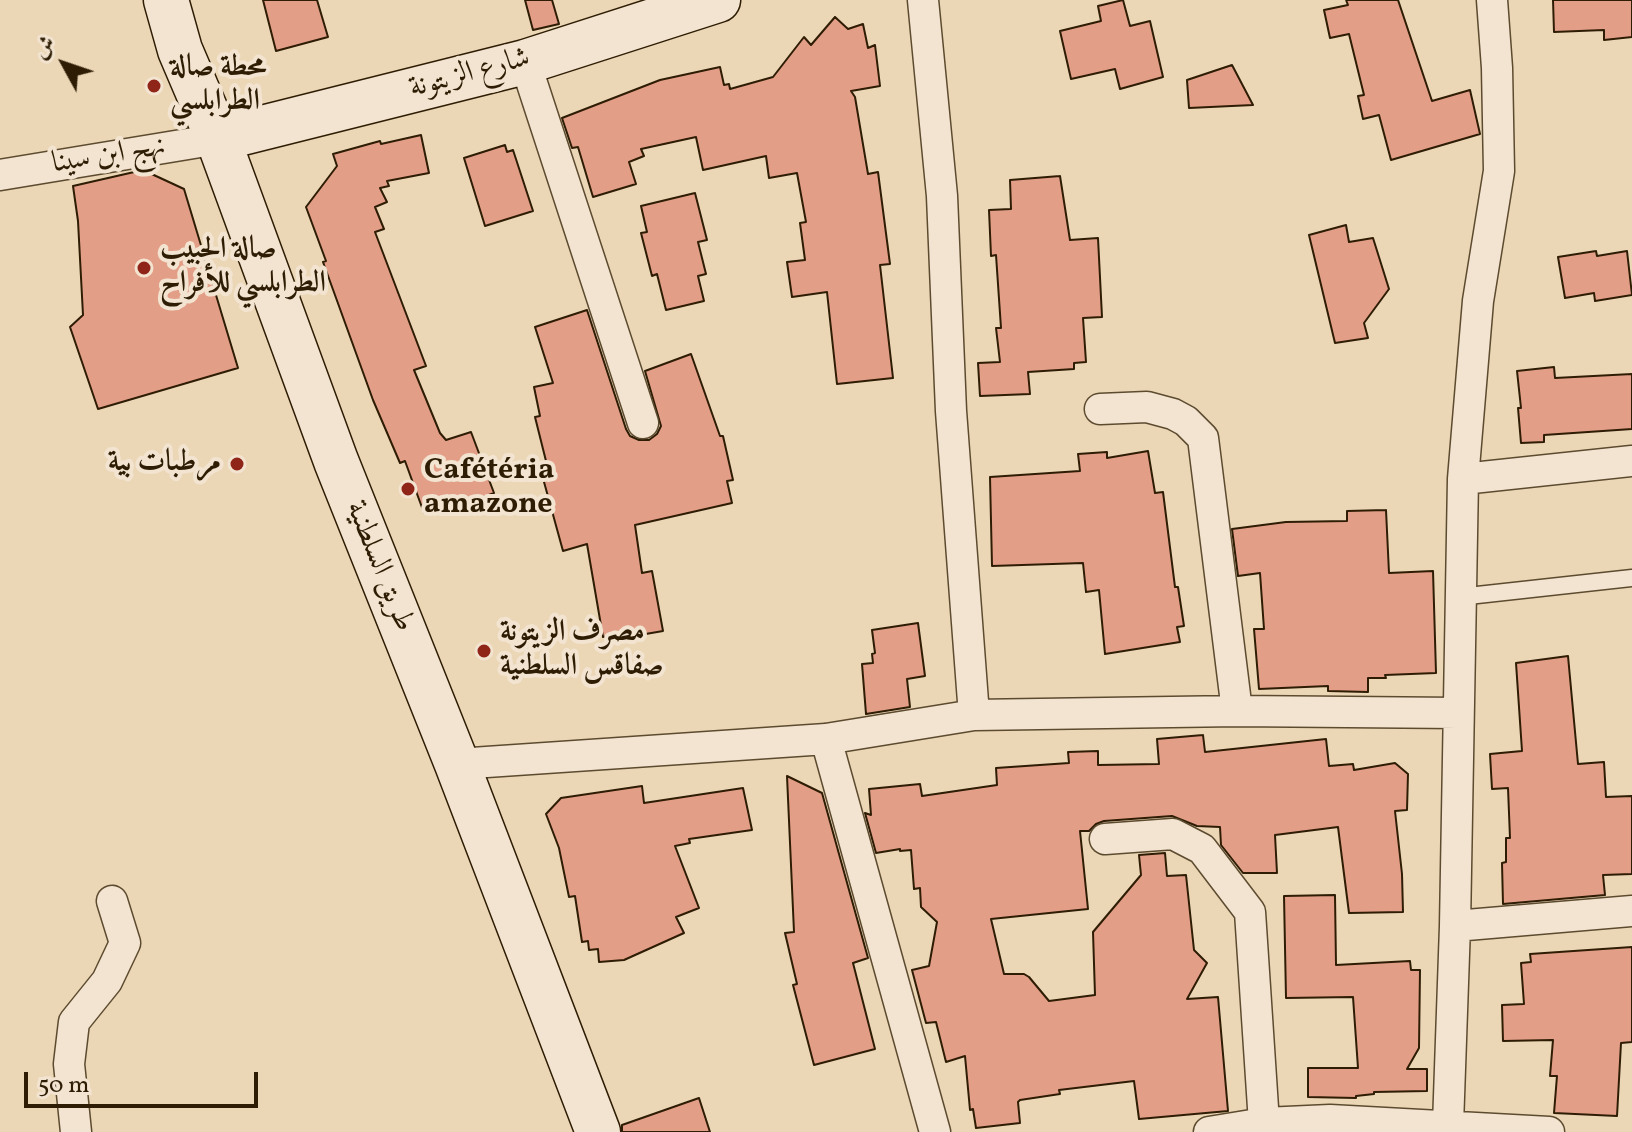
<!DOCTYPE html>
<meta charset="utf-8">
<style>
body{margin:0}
#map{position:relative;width:1632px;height:1132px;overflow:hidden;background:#ebd6b6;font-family:Vollkorn,Amiri,serif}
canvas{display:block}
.north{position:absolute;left:24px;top:24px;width:80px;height:80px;-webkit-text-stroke:6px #f2e4d0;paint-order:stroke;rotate:310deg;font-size:22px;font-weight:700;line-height:32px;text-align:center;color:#2e1d04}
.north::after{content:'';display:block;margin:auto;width:28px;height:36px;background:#2e1d04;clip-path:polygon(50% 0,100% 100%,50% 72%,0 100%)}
.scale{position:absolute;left:24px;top:1072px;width:234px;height:36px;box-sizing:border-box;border:4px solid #2e1d04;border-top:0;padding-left:10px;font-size:24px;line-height:28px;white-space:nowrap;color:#2e1d04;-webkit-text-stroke:6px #f2e4d0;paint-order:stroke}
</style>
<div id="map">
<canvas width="1632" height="1132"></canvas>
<div class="north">ش</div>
<div class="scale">50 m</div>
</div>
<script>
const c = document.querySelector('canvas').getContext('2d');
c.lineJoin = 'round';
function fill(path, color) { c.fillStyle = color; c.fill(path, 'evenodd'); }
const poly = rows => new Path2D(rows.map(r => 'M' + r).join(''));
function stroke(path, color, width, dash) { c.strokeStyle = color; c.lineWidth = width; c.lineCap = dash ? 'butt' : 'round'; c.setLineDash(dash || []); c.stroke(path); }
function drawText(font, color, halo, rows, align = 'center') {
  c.font = font + ' Vollkorn,Amiri,serif'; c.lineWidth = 8; c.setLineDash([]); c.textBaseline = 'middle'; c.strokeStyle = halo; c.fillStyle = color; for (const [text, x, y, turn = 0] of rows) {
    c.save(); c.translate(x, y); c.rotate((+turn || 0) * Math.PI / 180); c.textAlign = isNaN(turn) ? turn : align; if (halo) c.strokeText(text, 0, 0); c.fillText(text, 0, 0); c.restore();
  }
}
const building = poly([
 [263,0,317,0,328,37,276,51,263,0],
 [525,0,552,0,559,24,533,30,525,0],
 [1123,0,1130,26,1150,21,1163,77,1120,89,1115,69,1071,79,1060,31,1101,21,1098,6,1123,0],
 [1346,0,1398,0,1432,101,1470,90,1480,134,1391,160,1379,115,1363,119,1358,96,1364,95,1349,34,1330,38,1324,10,1348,5,1346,0],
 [1553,0,1632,0,1632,37,1604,40,1604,30,1554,32,1553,0],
 [835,17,848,29,863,24,868,48,875,45,880,86,851,91,855,97,868,174,878,172,890,264,880,265,893,378,837,384,827,292,792,297,787,262,805,260,800,223,806,222,797,173,769,178,766,156,703,170,696,137,641,149,644,156,629,162,636,184,593,197,578,147,572,148,562,118,660,80,720,67,724,85,729,84,730,89,773,77,804,37,811,45,835,17],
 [1232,65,1253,105,1189,108,1187,80,1232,65],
 [421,135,429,173,387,181,389,186,380,188,387,202,375,207,384,229,375,232,426,366,414,370,440,433,446,440,471,432,494,493,468,503,466,497,424,513,405,461,400,463,373,400,323,262,326,261,306,207,337,166,333,154,380,141,381,144,421,135],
 [505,145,507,152,513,150,533,211,485,226,464,158,505,145],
 [143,170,184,189,238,368,98,409,70,327,83,315,78,221,73,186,143,170],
 [1060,176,1070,240,1098,238,1102,317,1083,318,1086,362,1074,363,1074,369,1028,372,1030,394,980,396,978,363,1000,362,996,328,1001,328,996,255,991,256,989,210,1011,209,1010,180,1060,176],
 [695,193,707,240,698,242,706,274,698,276,704,301,666,310,657,274,652,276,641,233,647,232,641,206,695,193],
 [1346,225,1349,242,1373,238,1389,289,1364,323,1368,338,1335,343,1309,235,1346,225],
 [1596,251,1597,256,1627,251,1632,295,1595,301,1594,293,1565,298,1558,257,1596,251],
 [587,310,626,429,630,436,639,440,649,440,657,434,661,426,645,371,691,354,720,436,723,436,733,480,727,481,732,503,635,525,642,573,652,571,663,631,611,640,610,636,603,637,587,544,563,551,541,471,548,469,535,417,540,416,534,387,553,383,535,327,587,310],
 [1554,367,1555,378,1632,374,1632,429,1544,435,1544,442,1521,443,1518,408,1521,408,1517,371,1554,367],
 [1148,451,1155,493,1163,492,1175,587,1178,587,1184,626,1177,627,1180,642,1105,654,1099,590,1086,592,1083,563,992,566,990,477,1080,471,1078,454,1107,452,1107,458,1148,451],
 [1386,510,1389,573,1433,571,1436,673,1385,675,1386,678,1368,678,1368,692,1328,691,1328,686,1259,689,1254,629,1264,629,1260,573,1238,576,1232,529,1286,522,1347,521,1347,511,1386,510],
 [918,623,925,676,907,679,910,707,866,714,862,664,873,663,872,654,875,653,872,630,918,623],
 [1568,656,1578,764,1604,762,1606,797,1632,796,1632,874,1603,875,1605,895,1503,904,1502,863,1506,862,1506,838,1510,838,1508,788,1492,789,1490,754,1522,751,1516,663,1568,656],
 [1203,735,1205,752,1326,739,1329,766,1353,764,1354,770,1395,763,1408,774,1407,810,1395,811,1402,874,1403,912,1349,913,1338,827,1275,835,1277,873,1243,873,1221,845,1220,827,1197,826,1172,816,1104,821,1096,824,1089,831,1080,831,1088,909,991,919,1004,974,1024,974,1029,977,1049,1001,1095,995,1093,932,1141,875,1139,855,1165,853,1167,876,1186,875,1194,950,1207,963,1187,999,1218,997,1228,1111,1139,1119,1134,1081,1059,1090,1060,1094,1020,1100,1018,1102,1020,1123,976,1128,973,1109,970,1110,965,1056,946,1062,936,1022,926,1023,912,970,929,966,937,922,921,907,920,888,914,889,911,850,900,851,900,849,876,853,865,813,871,815,869,789,920,784,922,796,997,785,996,768,1069,763,1068,752,1098,751,1098,765,1159,764,1157,739,1203,735],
 [787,776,822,793,868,958,853,963,875,1049,814,1065,793,985,797,984,785,933,794,932,787,776],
 [642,786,644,803,743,788,752,830,689,839,690,843,675,846,699,908,676,917,684,933,624,960,599,962,598,949,589,950,588,941,582,942,575,896,569,897,559,848,546,814,561,798,642,786],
 [1335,895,1336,965,1410,961,1411,970,1420,970,1419,1048,1407,1069,1427,1069,1427,1091,1374,1092,1374,1094,1356,1096,1356,1098,1308,1097,1308,1068,1358,1068,1353,997,1286,998,1284,896,1335,895],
 [1632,947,1632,1042,1621,1043,1617,1116,1554,1113,1557,1076,1550,1076,1553,1040,1503,1041,1502,1005,1524,1004,1521,963,1531,962,1530,954,1632,947],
 [699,1098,710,1132,622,1132,622,1125,699,1098]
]);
const lane = poly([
 [1459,597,1632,578]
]);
const street = poly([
 [525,62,643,423],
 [0,175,218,139],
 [1100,409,1147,407,1173,414,1186,421,1203,438,1237,711],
 [1463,479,1632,461],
 [974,715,1237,711,1458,713],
 [826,739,935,1132],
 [457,764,826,739,974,715,951,411,942,196,923,0],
 [1105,839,1173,834,1202,849,1250,912,1264,1123],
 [1455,926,1632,911],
 [1448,1125,1455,926,1463,479,1478,301,1499,171,1497,68,1492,0],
 [76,1132,69,1064,74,1022,107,981,125,943,112,901],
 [1209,1132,1264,1123,1330,1120,1549,1132]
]);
const secondary = poly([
 [166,0,180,50,218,139,336,461,457,764,598,1132],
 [218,139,525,62,718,0]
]);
const markers = [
 [154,86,8,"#8f2418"],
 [144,268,8,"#8f2418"],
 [237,464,8,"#8f2418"],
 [408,489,8,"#8f2418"],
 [484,651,8,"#8f2418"]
];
const poiNames = [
 ["محطة صالة",170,69],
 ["الطرابلسي",170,103],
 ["صالة الحبيب",160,251],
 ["الطرابلسي للأفراح",160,285],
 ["مرطبات بية",221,464,"right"],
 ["Cafétéria",424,472],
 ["amazone",424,506],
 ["مصرف الزيتونة",500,634],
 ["صفاقس السلطنية",500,668]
];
const streetNames = [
 ["شارع الزيتونة",470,75,-15],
 ["نهج ابن سينا",109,157,-9],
 ["طريق السلطنية",378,567,68]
];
fill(building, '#e39e87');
stroke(building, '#2e1d04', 2);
stroke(lane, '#5d4b30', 19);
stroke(street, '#5d4b30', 33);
stroke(secondary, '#2e1d04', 47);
stroke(lane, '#f2e4d0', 16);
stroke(street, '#f2e4d0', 30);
stroke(secondary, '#f2e4d0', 44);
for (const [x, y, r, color] of markers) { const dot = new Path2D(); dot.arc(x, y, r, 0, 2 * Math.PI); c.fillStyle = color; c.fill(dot); stroke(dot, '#f2e4d0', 3); }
drawText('bold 30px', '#2e1d04', '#f2e4d0', poiNames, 'left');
drawText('30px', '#2e1d04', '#f2e4d0', streetNames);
</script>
